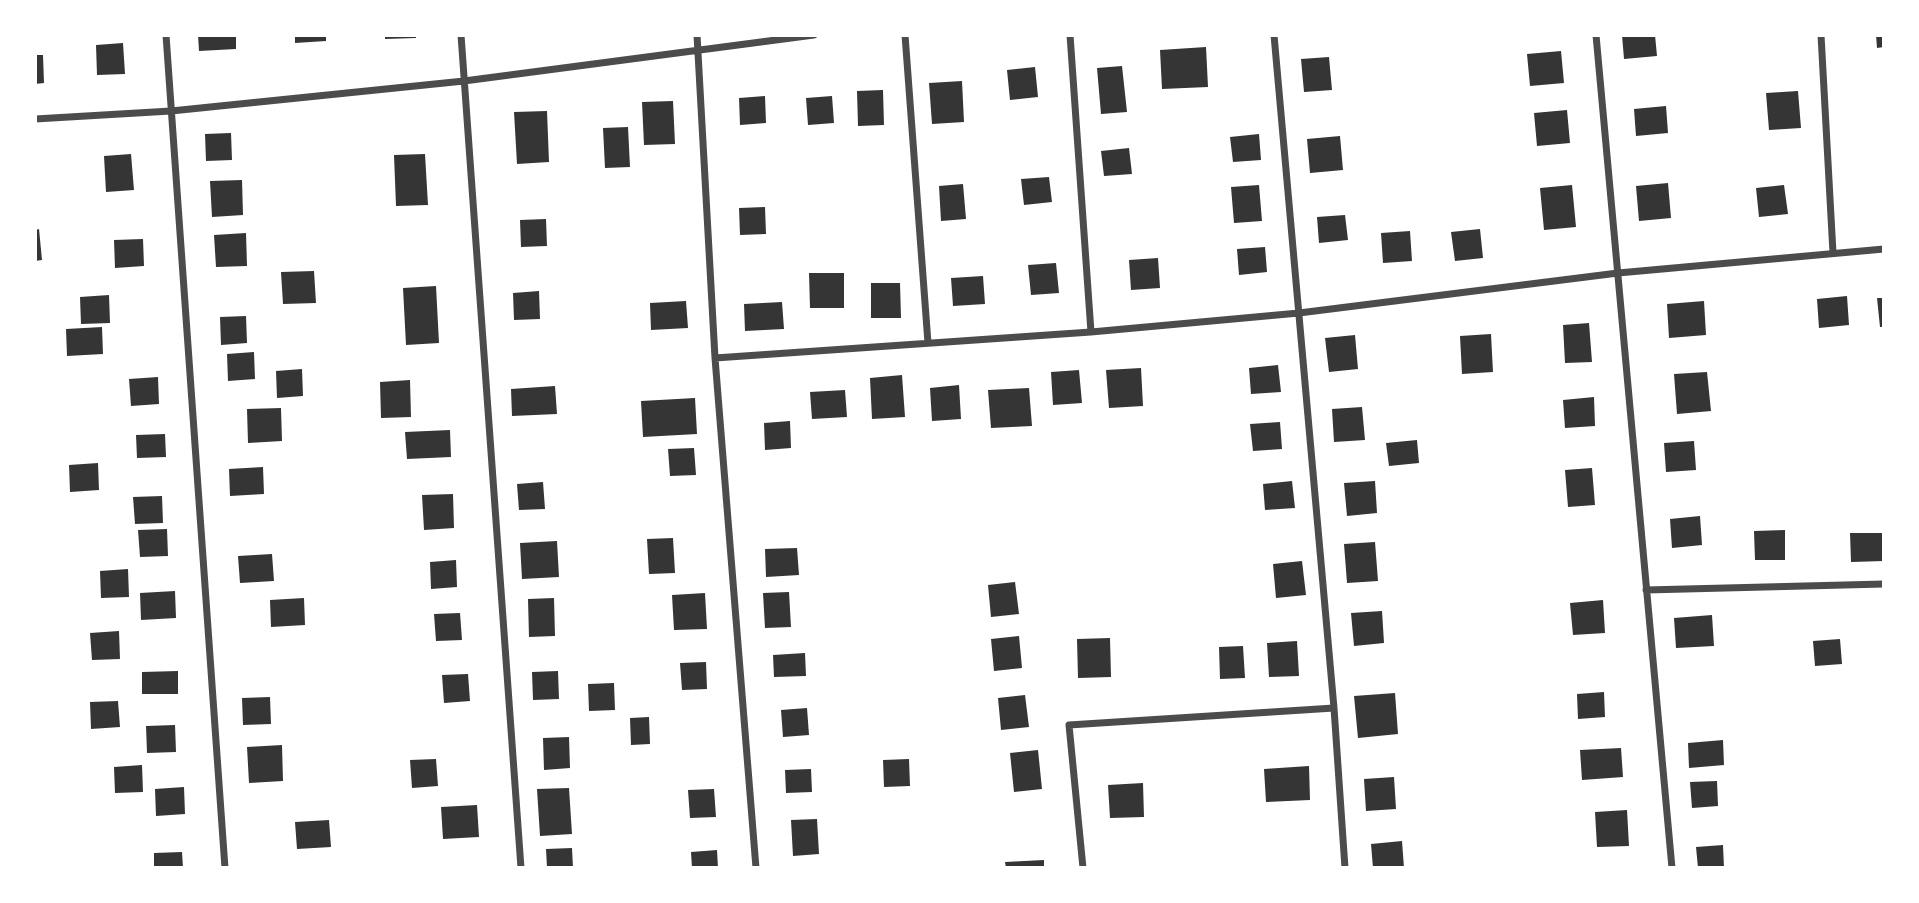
<!DOCTYPE html>
<style>
body{margin:0}
#map{position:relative;width:1919px;height:903px;overflow:hidden;background:#fff;font-family:Helvetica,sans-serif}
canvas{display:block}
.frame{position:absolute;inset:0;border:37px solid #fff;pointer-events:none}
</style>
<div id="map">
<canvas width="1919" height="903"></canvas>
<div class="frame"></div>
</div>
<script>
const c = document.querySelector('canvas').getContext('2d');
c.lineJoin = 'round';
function fill(path, color) { c.fillStyle = color; c.fill(path, 'evenodd'); }
const poly = rows => new Path2D(rows.map(r => 'M' + r).join(''));
function stroke(path, color, width, dash) { c.strokeStyle = color; c.lineWidth = width; c.lineCap = dash ? 'butt' : 'round'; c.setLineDash(dash || []); c.stroke(path); }
const building = poly([
 [198,35,236,35,236,49,199,51],
 [295,35,326,35,326,41,295,43],
 [385,35,416,35,416,38,385,39],
 [1622,35,1655,35,1657,56,1624,59],
 [1876,35,1884,35,1884,47,1877,48],
 [123,43,125,74,97,75,96,45],
 [1206,47,1208,87,1162,89,1160,50],
 [1561,51,1564,83,1530,86,1527,54],
 [35,55,43,55,44,83,35,84],
 [1329,57,1332,90,1304,92,1301,59],
 [1122,66,1127,112,1101,114,1097,68],
 [1035,67,1038,97,1010,100,1007,70],
 [962,81,964,122,932,124,929,83],
 [883,90,884,125,858,126,857,91],
 [1798,91,1801,128,1769,130,1766,93],
 [765,96,766,123,740,125,739,98],
 [832,96,834,123,808,125,806,98],
 [673,101,675,144,644,145,642,102],
 [1666,106,1668,133,1636,136,1634,109],
 [1567,110,1570,143,1537,146,1534,113],
 [547,111,549,162,517,164,514,112],
 [628,127,630,167,605,168,603,128],
 [231,133,232,160,206,161,205,134],
 [1259,134,1261,160,1233,162,1230,137],
 [1340,136,1343,170,1310,173,1307,139],
 [1129,148,1132,174,1104,176,1101,151],
 [131,154,134,190,106,192,104,156],
 [425,154,428,205,396,206,394,155],
 [1049,177,1052,202,1024,205,1021,179],
 [242,180,243,215,212,217,210,181],
 [1668,183,1671,218,1639,221,1636,186],
 [963,184,966,219,941,221,939,186],
 [1259,185,1262,221,1234,223,1231,187],
 [1572,185,1576,227,1544,230,1540,188],
 [1784,185,1788,214,1759,217,1756,188],
 [765,207,766,234,740,235,739,208],
 [1345,215,1348,240,1319,243,1317,217],
 [546,219,547,246,521,247,520,220],
 [39,229,42,260,35,261,35,230],
 [1480,229,1483,258,1455,261,1451,232],
 [1410,231,1412,261,1383,263,1381,233],
 [246,233,247,266,216,267,214,235],
 [143,239,144,266,115,268,114,240],
 [1265,247,1267,272,1239,275,1237,249],
 [1158,258,1160,288,1131,290,1129,260],
 [1056,263,1059,293,1031,295,1028,265],
 [314,271,316,303,283,304,281,272],
 [809,273,844,273,844,308,810,308],
 [983,276,985,304,953,306,951,278],
 [871,283,900,283,901,318,871,318],
 [436,286,439,343,406,345,403,288],
 [539,291,540,319,514,320,513,293],
 [109,295,110,323,81,324,80,297],
 [1847,296,1849,325,1819,328,1817,299],
 [1877,298,1884,298,1884,327,1880,327],
 [686,301,688,328,651,330,650,303],
 [1704,301,1706,335,1669,338,1667,304],
 [782,302,784,329,745,331,744,304],
 [246,316,247,343,221,345,220,317],
 [1589,323,1592,362,1565,363,1563,325],
 [102,327,103,354,67,356,66,329],
 [1491,334,1493,372,1462,374,1460,336],
 [1355,335,1358,369,1329,372,1325,338],
 [254,352,255,379,228,381,227,354],
 [1278,365,1281,392,1251,394,1249,368],
 [1141,368,1143,406,1109,408,1106,370],
 [302,369,303,396,277,398,276,371],
 [1079,370,1082,403,1053,405,1051,372],
 [1707,372,1711,411,1677,414,1674,374],
 [902,375,905,417,872,419,870,378],
 [158,377,159,404,131,406,129,379],
 [410,380,411,417,381,418,380,382],
 [959,385,961,419,932,421,930,388],
 [555,386,557,414,512,416,511,389],
 [1029,388,1032,426,991,428,988,390],
 [845,390,847,417,812,419,810,392],
 [1594,397,1595,426,1565,428,1563,400],
 [695,398,697,434,643,437,641,401],
 [1362,407,1365,440,1334,442,1332,409],
 [281,408,282,441,248,443,247,409],
 [790,421,791,448,765,450,764,423],
 [1280,422,1282,449,1253,451,1250,424],
 [450,430,451,457,407,459,405,432],
 [165,434,166,457,137,458,136,435],
 [1417,440,1419,463,1389,466,1386,443],
 [1694,441,1696,470,1666,472,1664,443],
 [694,448,696,475,670,476,668,449],
 [98,463,99,490,70,492,69,465],
 [263,467,264,494,230,496,229,469],
 [1592,468,1595,505,1568,507,1565,470],
 [1292,481,1295,508,1265,510,1263,484],
 [1375,481,1377,513,1347,516,1344,483],
 [543,482,545,509,519,510,517,484],
 [453,494,454,528,424,530,422,495],
 [162,496,163,523,135,524,133,497],
 [1700,516,1702,545,1672,548,1670,519],
 [167,529,168,556,140,557,138,530],
 [1785,530,1785,560,1755,560,1754,531],
 [1850,533,1884,533,1884,561,1851,562],
 [673,538,675,573,649,574,647,539],
 [557,541,559,577,522,579,520,543],
 [1375,542,1378,581,1347,583,1344,544],
 [797,548,799,575,766,577,765,549],
 [272,554,274,581,240,583,238,556],
 [456,560,457,587,431,589,430,562],
 [1302,561,1306,595,1276,598,1273,564],
 [128,569,129,597,101,598,100,571],
 [1015,582,1019,614,991,617,988,585],
 [175,591,176,618,141,620,140,593],
 [789,592,791,627,765,628,763,593],
 [705,593,707,629,674,630,672,595],
 [304,598,305,625,271,627,270,600],
 [554,598,555,636,529,637,528,599],
 [1603,600,1605,633,1573,635,1570,603],
 [1382,611,1384,643,1354,646,1351,613],
 [460,613,462,640,436,641,434,614],
 [1712,615,1714,646,1676,648,1674,618],
 [119,631,120,659,92,660,90,633],
 [1019,636,1022,668,994,671,991,639],
 [1110,638,1111,677,1078,678,1077,639],
 [1840,639,1842,664,1815,666,1813,641],
 [1297,641,1299,676,1269,677,1267,643],
 [1243,646,1245,678,1220,679,1219,647],
 [805,653,806,676,774,677,773,655],
 [706,662,707,689,682,690,680,663],
 [178,671,178,694,142,694,142,672],
 [558,671,559,699,533,700,532,672],
 [468,674,470,701,444,703,442,675],
 [614,683,615,710,589,711,588,684],
 [1604,692,1605,717,1578,719,1577,694],
 [1395,693,1398,734,1358,738,1354,696],
 [1025,695,1029,727,1001,730,998,698],
 [270,697,271,724,243,725,242,698],
 [118,701,120,727,91,729,90,702],
 [807,708,809,735,783,737,781,710],
 [649,717,650,744,631,745,630,718],
 [175,725,176,752,147,753,146,726],
 [569,737,570,768,544,770,543,738],
 [1723,740,1724,765,1689,768,1688,743],
 [282,745,283,781,249,783,247,747],
 [1621,748,1623,777,1582,780,1580,750],
 [1038,750,1042,789,1014,792,1010,753],
 [436,759,438,786,412,788,410,760],
 [909,759,910,786,884,787,883,760],
 [142,765,143,792,115,793,114,767],
 [1309,766,1310,800,1266,802,1264,769],
 [811,769,812,792,786,793,785,770],
 [1394,777,1396,809,1366,811,1364,779],
 [1717,781,1718,806,1692,808,1690,782],
 [1143,783,1144,817,1110,818,1108,785],
 [184,787,185,814,156,816,155,789],
 [569,788,572,834,540,836,537,789],
 [714,789,716,817,690,818,688,790],
 [477,805,479,837,443,839,441,807],
 [1627,810,1629,846,1597,847,1595,812],
 [817,819,819,854,793,856,791,820],
 [329,820,331,847,297,849,295,822],
 [1402,841,1404,868,1373,868,1371,844],
 [1723,845,1724,868,1698,868,1696,847],
 [572,848,573,868,547,868,546,849],
 [717,850,718,868,692,868,691,852],
 [182,852,183,868,154,868,154,853],
 [1044,860,1044,868,1006,868,1005,862]
]);
const minor = poly([
 [166,35,225,868],
 [461,35,521,868],
 [697,35,715,358,756,868],
 [905,35,928,343],
 [1070,35,1091,332],
 [1274,35,1334,708,1345,868],
 [1596,35,1672,868],
 [1821,35,1833,253],
 [35,119,171,111,464,81,814,35],
 [715,358,1091,332,1299,313,1618,273,1884,249],
 [1646,590,1884,584],
 [1083,868,1069,725,1334,708]
]);
fill(building, '#353535');
stroke(minor, '#4c4c4c', 7);
</script>
